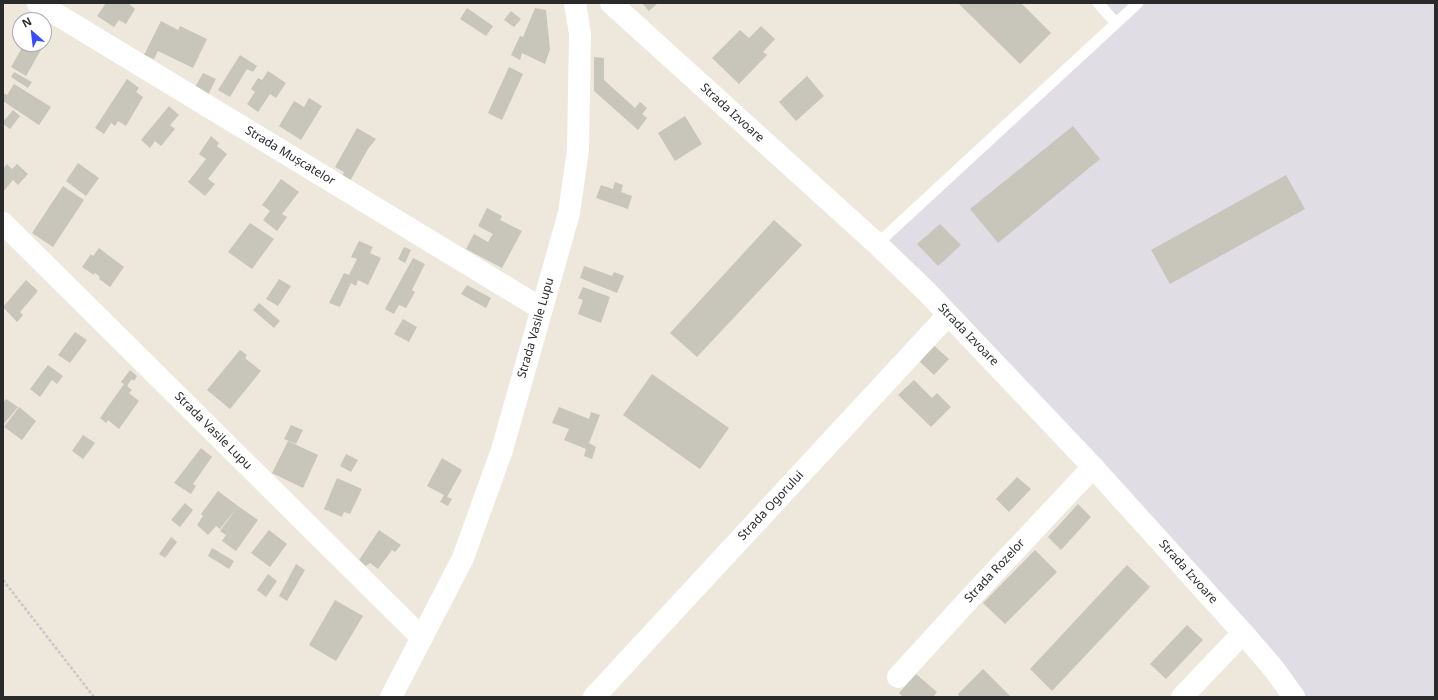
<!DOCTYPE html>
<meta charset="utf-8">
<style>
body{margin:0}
#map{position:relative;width:1438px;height:700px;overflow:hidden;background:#ede7dc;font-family:"Noto Sans",sans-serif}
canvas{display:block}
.frame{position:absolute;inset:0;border:4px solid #2a2a2a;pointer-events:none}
.north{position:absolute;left:12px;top:12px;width:40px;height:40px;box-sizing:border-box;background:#fff;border:1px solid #aaa;border-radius:50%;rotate:332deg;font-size:11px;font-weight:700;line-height:16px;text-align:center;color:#2a2a2a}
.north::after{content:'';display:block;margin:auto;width:14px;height:18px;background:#374cff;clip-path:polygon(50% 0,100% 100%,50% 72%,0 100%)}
</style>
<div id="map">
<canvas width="1438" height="700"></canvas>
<div class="frame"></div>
<div class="north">N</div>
</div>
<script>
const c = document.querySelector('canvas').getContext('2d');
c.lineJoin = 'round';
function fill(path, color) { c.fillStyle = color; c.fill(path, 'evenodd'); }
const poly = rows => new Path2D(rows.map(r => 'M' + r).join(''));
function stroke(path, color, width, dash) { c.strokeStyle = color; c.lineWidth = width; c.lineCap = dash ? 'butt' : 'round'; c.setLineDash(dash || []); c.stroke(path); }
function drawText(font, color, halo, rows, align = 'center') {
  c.font = font + ' "Noto Sans",sans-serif'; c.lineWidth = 3.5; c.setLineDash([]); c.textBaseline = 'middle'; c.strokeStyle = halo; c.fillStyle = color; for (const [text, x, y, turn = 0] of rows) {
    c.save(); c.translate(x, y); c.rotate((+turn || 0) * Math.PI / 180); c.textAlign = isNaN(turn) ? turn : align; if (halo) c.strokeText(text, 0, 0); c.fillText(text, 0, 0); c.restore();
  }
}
const industrial = poly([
 [1098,3,1435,3,1435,697,1294,697,877,244,1116,23]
]);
const building = poly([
 [106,3,128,3,135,9,126,24,119,20,114,27,97,16],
 [642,3,658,3,649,11],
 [958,3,1021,3,1051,33,1020,64],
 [467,8,493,26,486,36,460,19],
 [535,8,546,10,550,49,545,64,522,53,520,60,511,55,520,36,523,37],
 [511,11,521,19,514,27,504,20],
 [161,21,178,30,180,26,207,39,193,68,158,51,154,59,144,55],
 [761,26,775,39,763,52,767,55,739,84,712,58,740,30,749,38],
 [24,44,35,44,42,48,26,76,11,67],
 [240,55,257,66,253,72,247,69,230,97,218,90],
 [594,57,604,58,604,80,635,108,640,102,647,108,642,114,647,118,638,130,594,91],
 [509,67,523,74,502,120,488,113],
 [268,71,286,83,276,98,270,94,258,112,247,104,255,92,251,89,258,78,262,80],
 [14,72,32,82,28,88,11,77],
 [203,73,216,79,207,97,194,89],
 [807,76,824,96,796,121,779,102],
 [127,79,139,88,136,92,143,97,126,126,118,121,115,126,111,123,104,134,95,128],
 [14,84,51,107,39,125,3,101,3,93,7,95],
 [309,98,322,106,301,140,279,126,294,101,304,107],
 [169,106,179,115,170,125,175,129,161,146,155,141,150,148,141,140],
 [13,110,20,116,10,129,3,124,3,122],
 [685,116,702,144,675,161,658,133],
 [1073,126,1100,159,998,243,970,209],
 [357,128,376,139,368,149,350,181,342,176,344,172,335,167],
 [211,136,219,143,217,146,227,154,208,179,215,184,205,196,188,182,206,159,199,154],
 [78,163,99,178,86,196,66,181],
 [7,164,12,169,17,164,28,174,18,185,13,180,3,192,3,169],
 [1286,175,1305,209,1170,284,1151,250],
 [281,179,299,192,282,214,287,217,277,231,263,220,270,211,262,205],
 [615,182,623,185,621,192,632,196,628,209,596,198,601,185,613,189],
 [63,186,84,200,53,247,32,233],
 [487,208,502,216,500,220,522,231,502,268,466,249,474,234,488,242,493,234,478,226],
 [774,220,802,245,697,357,670,333],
 [250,223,274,239,252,269,228,252],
 [940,224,961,245,938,266,917,244],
 [359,241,373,247,370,253,381,258,368,285,358,280,356,286,351,283,340,307,329,303,344,273,349,275,357,259,351,257],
 [404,247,411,250,405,263,398,259],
 [99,248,124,267,110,287,99,279,100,277,95,273,94,275,82,267,91,254,93,256],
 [413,258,425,264,412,290,415,292,406,308,399,305,394,314,385,309],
 [584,266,612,276,614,272,624,276,617,293,580,278],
 [279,279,291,286,278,306,266,299],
 [26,280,38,291,20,312,23,315,17,322,3,307],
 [467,285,491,298,486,308,461,294],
 [583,287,610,297,601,323,578,314,583,300,578,298],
 [259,303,280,321,274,328,253,310],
 [403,319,417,327,409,342,394,334],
 [75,332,87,340,70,363,58,355],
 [932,344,949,359,934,375,918,360],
 [240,350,247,355,245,358,261,371,230,409,207,390],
 [48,365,63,376,57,384,52,380,40,397,30,389],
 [130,370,137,376,134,381,132,379,127,386,132,390,129,393,139,401,119,429,108,420,106,423,100,418,124,384,121,382],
 [652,374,729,428,700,469,623,415],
 [914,380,932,398,937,393,951,407,931,427,898,395],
 [6,399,18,407,3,425,3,403],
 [19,407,36,421,22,440,4,427],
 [559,407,589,419,591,412,600,415,589,443,596,447,592,459,584,456,586,449,564,440,569,429,552,423],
 [291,425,303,430,296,444,284,439],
 [83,435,95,443,83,459,72,451],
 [288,441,318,455,303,488,272,473],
 [201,448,212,457,193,484,196,486,191,494,174,483],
 [346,454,358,460,351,472,340,466],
 [442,458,462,470,447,497,452,499,448,506,440,502,444,495,427,486],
 [1017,477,1031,489,1009,512,996,499],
 [337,478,362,489,350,514,344,512,342,517,324,509],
 [218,491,238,506,220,529,216,526,208,535,197,525,203,516,201,514],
 [185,503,193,510,180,527,171,520],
 [1078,504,1091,517,1061,550,1048,537],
 [238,506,258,520,236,551,222,541,226,535,220,531],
 [269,530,287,544,270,567,251,553],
 [379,530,401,545,395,552,392,550,378,569,370,563,366,566,359,560],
 [171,537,177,542,165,558,159,554],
 [212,548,234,561,229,569,208,556],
 [1035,550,1057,572,1005,624,983,603],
 [296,564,305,570,287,601,279,596],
 [1127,565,1150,587,1052,691,1030,669],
 [268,574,277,581,266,597,257,590],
 [335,600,363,616,336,661,309,645],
 [1187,625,1203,640,1166,679,1150,664],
 [983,669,1011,697,960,697,958,694],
 [916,674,937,692,933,697,903,697,899,693]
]);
const path = poly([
 [3,580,94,697]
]);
const lane = poly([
 [1098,3,1116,23],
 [877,244,1138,3]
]);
const street = poly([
 [38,3,542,309],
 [3,223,422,638],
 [898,677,972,596,1093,467],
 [391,697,463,558,502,450,569,213,578,150,580,34,575,3],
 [594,697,948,315],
 [1182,697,1243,633]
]);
const secondary = poly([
 [611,3,877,244,927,292,1093,467,1243,633,1274,669,1294,697]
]);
const streetNames = [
 ["Strada Izvoare",732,113,42],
 ["Strada Mușcatelor",290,156,31],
 ["Strada Vasile Lupu",536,328,-74],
 ["Strada Izvoare",968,335,46],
 ["Strada Vasile Lupu",213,431,45],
 ["Strada Ogorului",771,506,-47],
 ["Strada Rozelor",995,571,-47],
 ["Strada Izvoare",1188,572,48]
];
fill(industrial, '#e0dde5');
fill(building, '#c8c5ba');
stroke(path, '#c8c8c8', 2.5, [3, 2]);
stroke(lane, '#fff', 11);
stroke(street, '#fff', 22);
stroke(secondary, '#fff', 22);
drawText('12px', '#2a2a2a', '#fff', streetNames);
</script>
